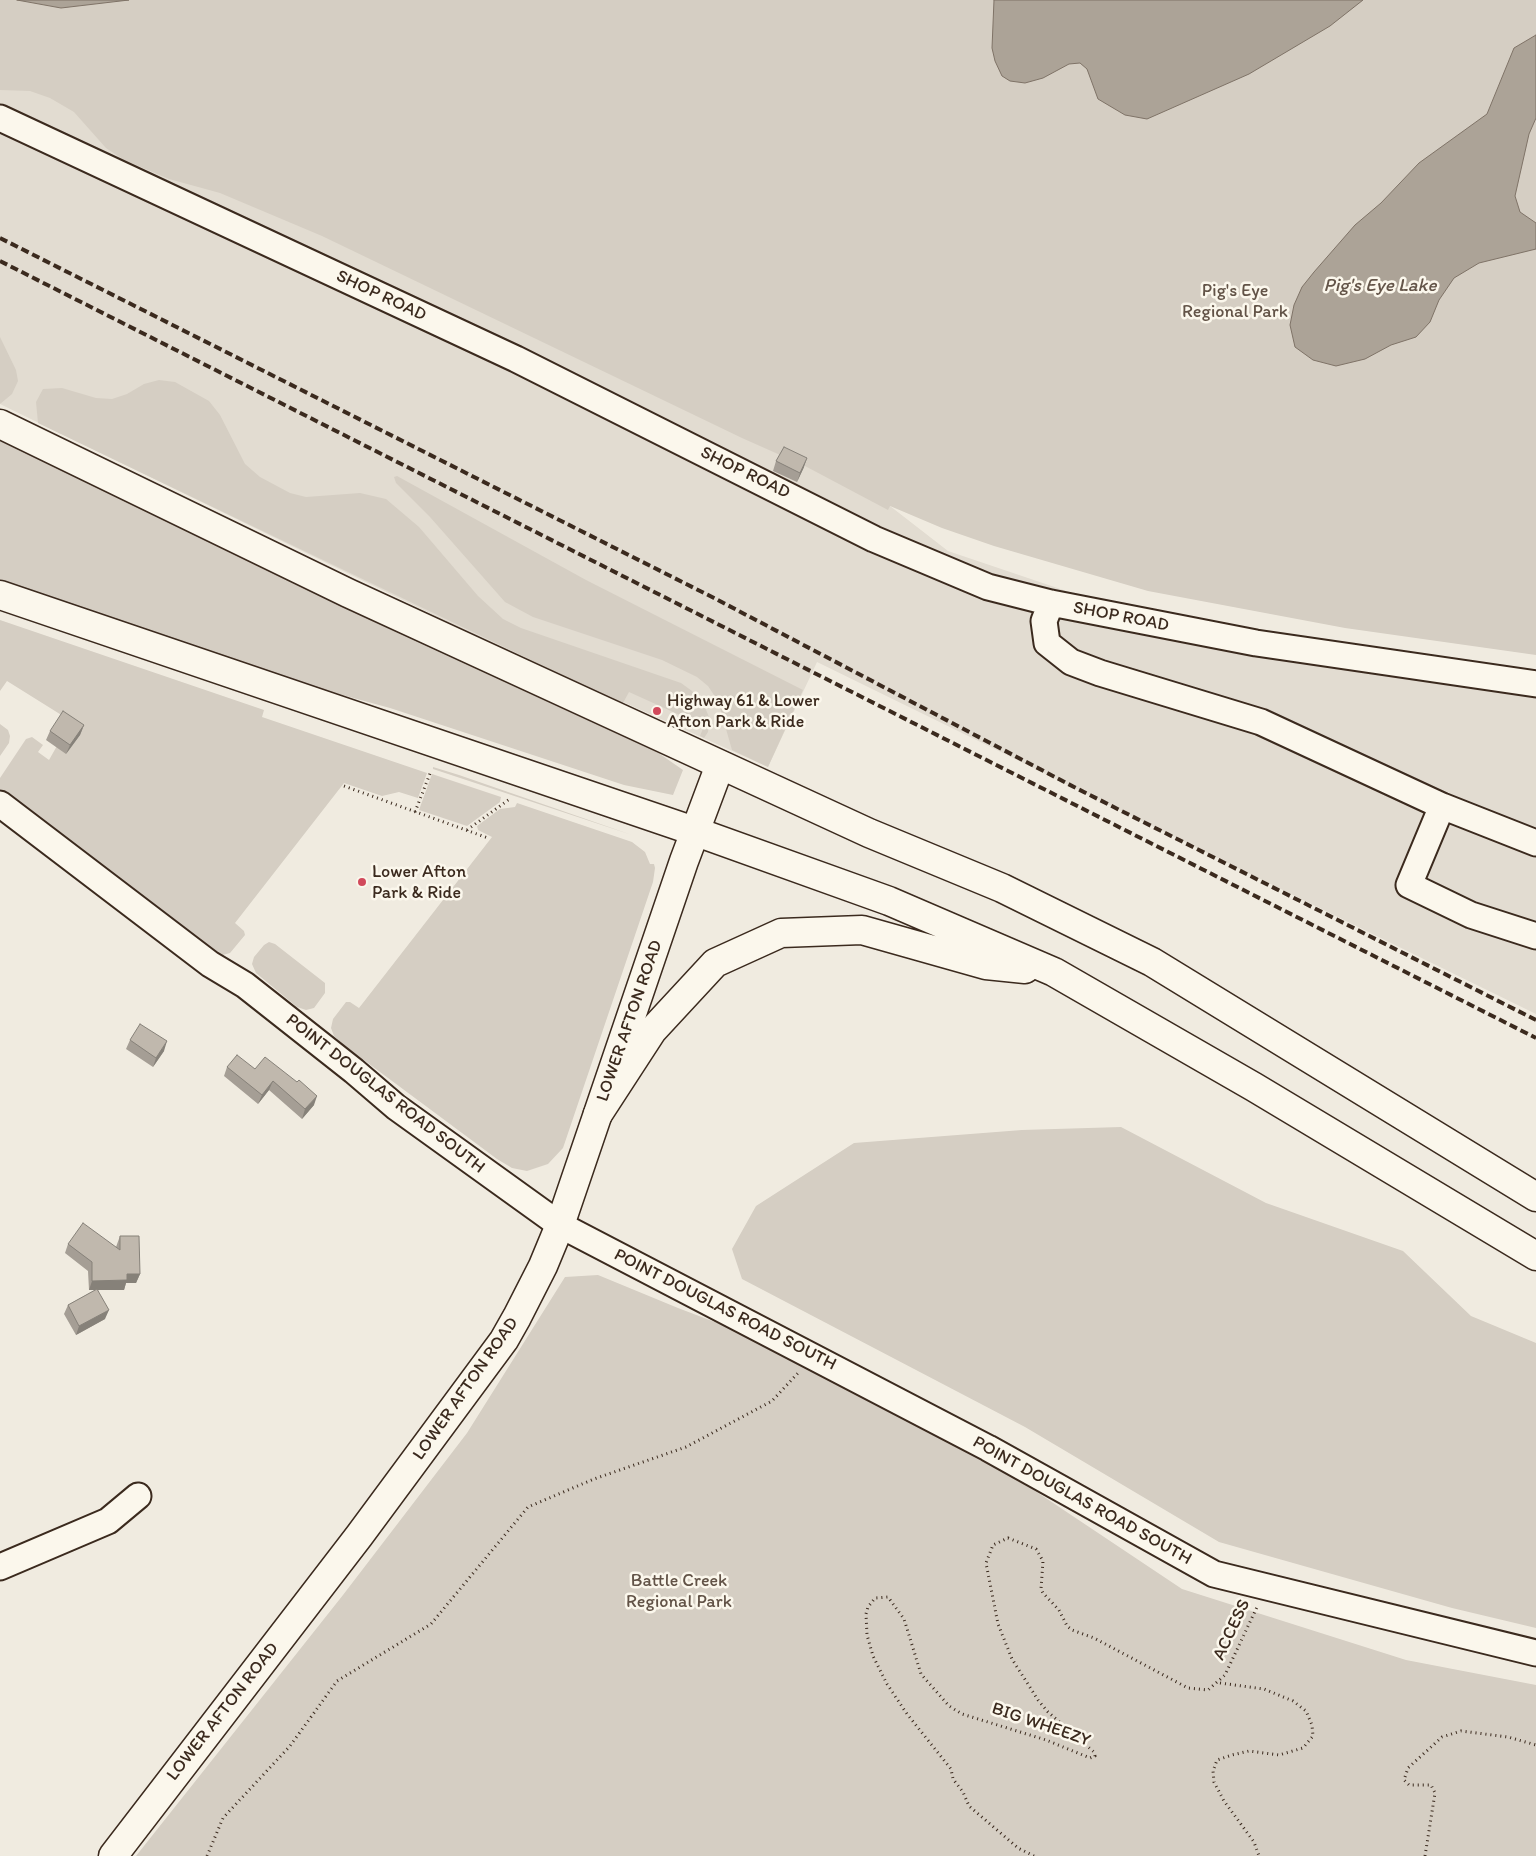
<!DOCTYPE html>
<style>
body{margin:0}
canvas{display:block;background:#f0ebe0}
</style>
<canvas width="1536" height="1856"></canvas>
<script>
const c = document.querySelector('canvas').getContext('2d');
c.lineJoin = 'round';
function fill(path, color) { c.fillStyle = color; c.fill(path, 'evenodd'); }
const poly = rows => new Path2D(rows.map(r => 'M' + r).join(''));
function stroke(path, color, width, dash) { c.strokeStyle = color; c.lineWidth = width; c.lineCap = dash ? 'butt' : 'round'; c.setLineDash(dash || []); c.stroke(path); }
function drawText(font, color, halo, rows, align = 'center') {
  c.font = font + ' Itim,sans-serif'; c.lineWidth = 5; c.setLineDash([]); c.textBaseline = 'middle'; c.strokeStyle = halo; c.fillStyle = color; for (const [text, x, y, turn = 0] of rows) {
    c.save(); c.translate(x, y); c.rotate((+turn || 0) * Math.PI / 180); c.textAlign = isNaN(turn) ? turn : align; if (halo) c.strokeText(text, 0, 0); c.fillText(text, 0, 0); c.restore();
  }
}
const built = poly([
 [0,90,37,90,890,506,948,551,1096,601,1288,637,1536,671,1536,1014,817,662,768,767,485,640,0,404,14,376,0,345]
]);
const green = poly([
 [0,0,1536,0,1536,655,1345,628,1148,591,994,546,942,528,890,506,888,510,805,466,742,438,322,236,220,193,169,179,124,160,106,148,74,112,50,98,30,91,0,90],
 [0,337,16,370,18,381,12,394,0,404],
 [159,380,175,382,209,401,220,415,245,464,260,477,290,493,306,497,360,493,386,499,419,527,478,596,503,619,521,628,681,683,692,691,704,705,709,717,708,732,704,738,700,736,704,726,629,692,623,703,579,683,38,423,36,402,43,389,62,388,96,398,112,399,127,394,144,384],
 [0,439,406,637,657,752,683,770,673,795,624,785,390,708,284,679,0,581],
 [397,476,586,580,803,690,768,767,732,750,718,701,708,686,697,677,662,660,533,617,505,602,430,517,396,483,394,477],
 [0,620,264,710,262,717,427,773,418,798,399,792,382,796,344,783,235,923,244,931,245,935,230,953,219,956,3,794,0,789,0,778,26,739,32,737,43,745,38,752,49,760,71,721,7,681,0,691],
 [0,724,8,730,10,736,9,743,0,756],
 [433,767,459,775,632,835,433,769],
 [432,774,501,797,500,802,467,826,419,810],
 [517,803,632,842,645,852,650,864,654,864,655,868,653,882,563,1148,548,1164,527,1171,512,1168,497,1159,345,1046,334,1036,331,1028,333,1019,346,1002,350,1002,359,1008,492,837,478,830,477,826,500,809,515,807],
 [269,942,275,944,325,983,325,993,314,1008,306,1010,297,1007,256,973,252,964,254,957,264,945],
 [1121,1127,1266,1203,1403,1251,1471,1316,1536,1343,1536,1628,1452,1608,1219,1542,1025,1427,742,1279,732,1249,756,1206,854,1143,1022,1130],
 [598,1275,678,1308,872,1382,1182,1589,1406,1660,1536,1685,1536,1856,136,1856,343,1595,467,1433,565,1277]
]);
const water = poly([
 [17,0,129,0,61,8,17,0],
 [994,0,1363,0,1330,26,1249,74,1147,119,1125,115,1098,99,1087,69,1080,63,1069,64,1043,78,1025,83,1010,81,1002,76,995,61,992,48,994,0],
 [1536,35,1536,118,1529,134,1515,196,1520,212,1536,223,1536,249,1479,263,1454,278,1439,300,1430,322,1416,337,1391,345,1365,359,1336,366,1313,360,1295,347,1290,325,1294,305,1302,287,1314,272,1355,225,1381,203,1419,163,1487,114,1514,48,1536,35]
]);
const path = poly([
 [344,786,488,838],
 [415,812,431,771],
 [467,830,511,798],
 [1220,1683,1264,1689,1293,1701,1306,1711,1312,1725,1313,1736,1303,1748,1279,1755,1249,1751,1232,1755,1217,1760,1213,1771,1214,1782,1224,1801,1254,1842,1259,1856],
 [207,1856,223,1818,290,1746,337,1681,431,1624,528,1507,594,1479,686,1447,772,1401,798,1373],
 [1034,1856,1018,1848,969,1806,963,1792,953,1779,951,1769,907,1714,887,1684,873,1656,867,1635,866,1614,868,1607,875,1598,888,1597,904,1619,921,1674,949,1706,962,1714,1046,1740,1090,1758,1095,1756,1094,1752,1048,1712,1038,1700,1012,1659,998,1624,986,1563,993,1545,1008,1538,1036,1549,1043,1561,1041,1589,1043,1593,1059,1610,1067,1626,1072,1630,1094,1638,1188,1688,1208,1690,1225,1675,1258,1605],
 [1425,1856,1435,1793,1431,1785,1409,1785,1404,1780,1408,1768,1442,1737,1461,1731,1508,1737,1536,1745]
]);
const minor = poly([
 [0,118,516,359,874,539,988,587,1051,603,1256,643,1536,684],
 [1051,603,1044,621,1047,643,1071,662,1100,673,1261,722,1442,806,1536,843],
 [0,804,210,964,245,985,354,1071,396,1107,560,1225,988,1448,1214,1574,1536,1653],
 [1442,806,1409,885,1471,915,1536,936],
 [0,1567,108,1521,138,1496]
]);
const major = poly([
 [113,1856,359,1536,504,1340,517,1317,543,1266,560,1225,684,861,720,765]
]);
const highway = poly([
 [0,424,348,593,869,833,1002,888,1152,962,1536,1197],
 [0,595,694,831,889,901,1054,972,1254,1087,1536,1256],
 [598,1114,652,1031,715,963,781,933,862,930,986,965,1025,969]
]);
const rail = poly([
 [0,238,714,598,1074,787,1536,1020],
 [0,261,1536,1038]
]);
const wall = poly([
 [776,461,804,467,797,482,773,471],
 [84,725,80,735,66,754,46,740,50,731],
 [130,1040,164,1051,153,1067,126,1049],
 [227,1067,255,1069,314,1105,302,1119,269,1090,258,1104,224,1076],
 [120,1236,140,1274,136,1283,126,1283,124,1290,98,1290,105,1319,76,1335,64,1314,68,1305,95,1290,89,1290,88,1271,65,1253,68,1244,116,1247]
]);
const shadedWall = poly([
 [807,458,804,467,797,482,800,473],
 [84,725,80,735,66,754,70,745],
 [167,1041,164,1051,153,1067,156,1058],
 [273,1081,269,1090,258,1104,262,1095],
 [317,1096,314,1105,302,1119,305,1109],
 [127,1274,140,1274,136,1283,126,1283,124,1290,89,1290,92,1281],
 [109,1310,105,1319,76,1335,79,1326]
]);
const building = poly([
 [784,447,807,458,800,473,776,461,784,447],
 [63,711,84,725,70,745,50,731,63,711],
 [140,1024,167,1041,156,1058,130,1040,140,1024],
 [237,1055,255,1069,265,1057,297,1082,299,1080,317,1096,305,1109,273,1081,262,1095,227,1067,237,1055],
 [83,1223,120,1250,120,1236,139,1236,140,1274,127,1274,127,1280,92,1281,92,1262,68,1244,83,1223],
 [97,1289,109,1310,79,1326,68,1305,97,1289]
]);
const markers = [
 [657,711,5,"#d1495b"],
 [362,882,5,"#d1495b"]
];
const parkNames = [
 ["Pig's Eye",1235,291],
 ["Regional Park",1235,312],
 ["Battle Creek",679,1581],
 ["Regional Park",679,1602]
];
const streetNames = [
 ["SHOP ROAD",381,296,25],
 ["SHOP ROAD",745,473,26],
 ["SHOP ROAD",1121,617,11],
 ["LOWER AFTON ROAD",630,1021,-71],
 ["POINT DOUGLAS ROAD SOUTH",385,1094,38],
 ["POINT DOUGLAS ROAD SOUTH",725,1310,27],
 ["LOWER AFTON ROAD",466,1389,-55],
 ["POINT DOUGLAS ROAD SOUTH",1082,1501,29],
 ["ACCESS",1232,1630,-65],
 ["LOWER AFTON ROAD",223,1712,-52],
 ["BIG WHEEZY",1041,1725,19]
];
const poiNames = [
 ["Highway 61 & Lower",667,701],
 ["Afton Park & Ride",667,722],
 ["Lower Afton",372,872],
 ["Park & Ride",372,893]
];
const waterNames = [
 ["Pig's Eye Lake",1380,286]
];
fill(built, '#e2dcd1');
fill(green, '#d5cec3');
fill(water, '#aca397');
stroke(water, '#7f7367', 1);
stroke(minor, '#3b2a1e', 29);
stroke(major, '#3b2a1e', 31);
stroke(highway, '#3b2a1e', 31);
stroke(path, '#3b2a1e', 3, [1, 4]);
stroke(minor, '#fbf7ec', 25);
stroke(major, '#fbf7ec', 28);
stroke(highway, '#fbf7ec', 28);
stroke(rail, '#3b2a1e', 4, [8, 4]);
fill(wall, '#a59e95');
fill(shadedWall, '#868179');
fill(building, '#c0b8ad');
stroke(building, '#868179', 1);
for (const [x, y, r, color] of markers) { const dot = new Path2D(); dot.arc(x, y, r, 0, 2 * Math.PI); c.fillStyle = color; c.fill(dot); stroke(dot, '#fbf7ec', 2); }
drawText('18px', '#625347', '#fbf7ec', parkNames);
drawText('18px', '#3b2a1e', '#fbf7ec', streetNames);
drawText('18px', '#3b2a1e', '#fbf7ec', poiNames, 'left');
drawText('italic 19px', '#635448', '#fbf7ec', waterNames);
</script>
